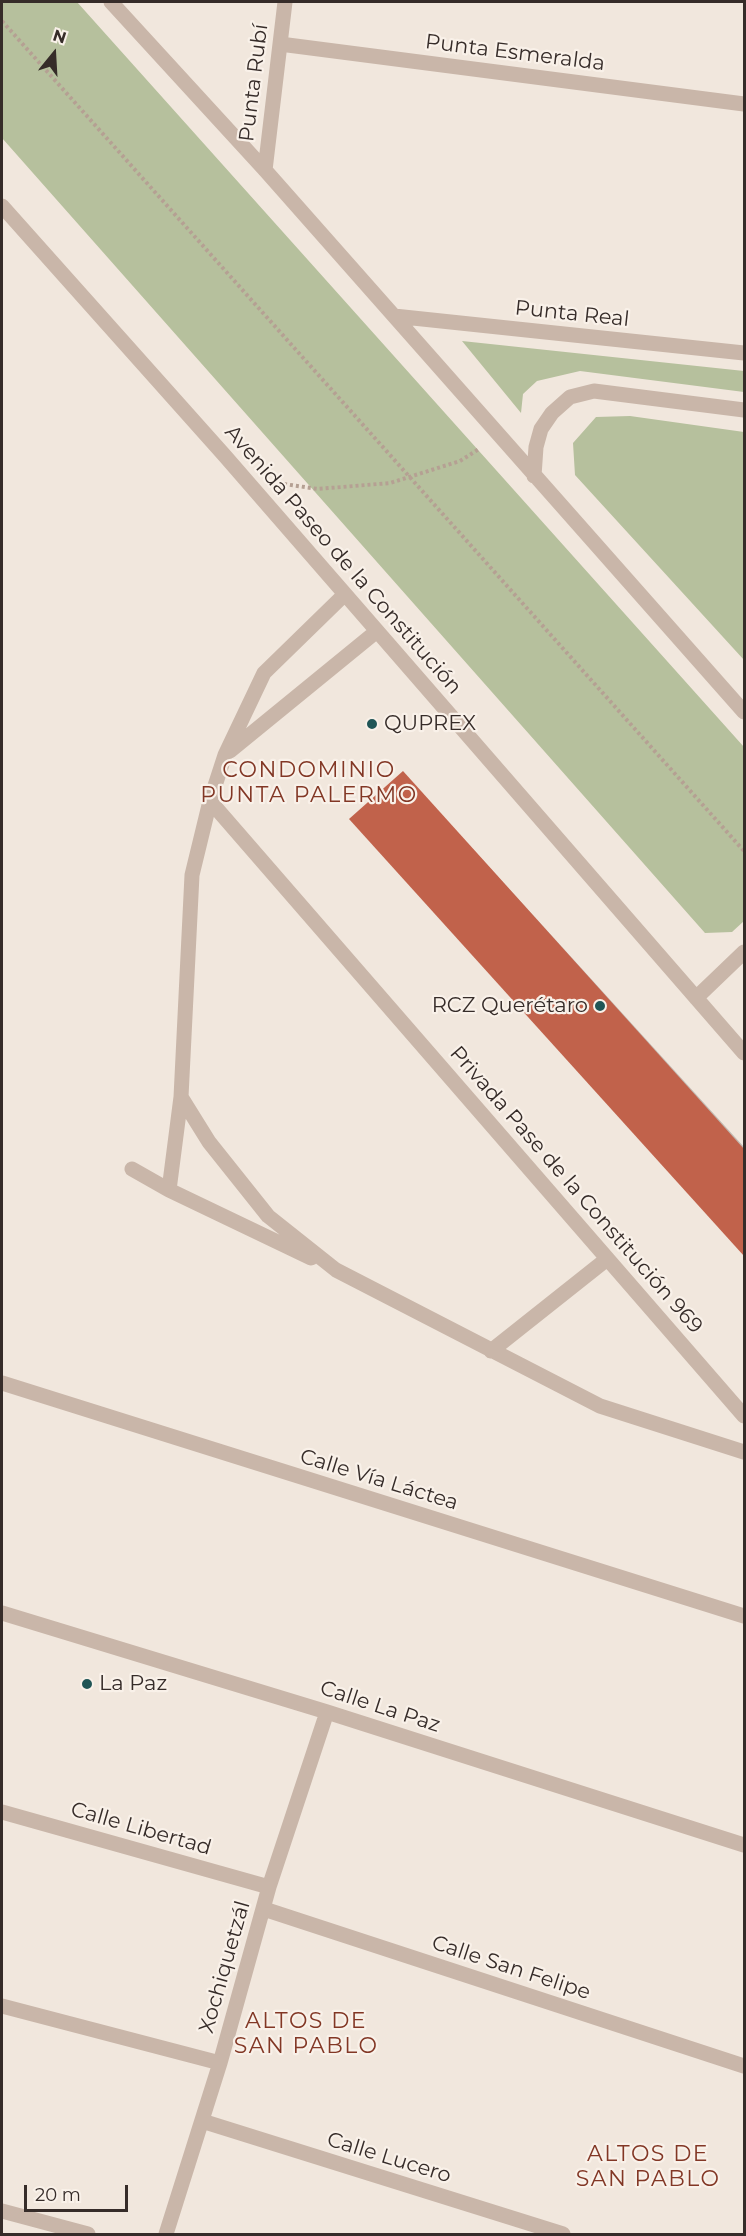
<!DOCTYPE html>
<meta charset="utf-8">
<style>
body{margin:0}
#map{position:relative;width:746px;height:2236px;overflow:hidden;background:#f1e7dd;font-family:Montserrat,sans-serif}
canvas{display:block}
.frame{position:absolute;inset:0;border:3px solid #362c29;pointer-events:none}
.north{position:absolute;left:24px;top:24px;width:60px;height:60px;-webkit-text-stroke:4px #f9f1e9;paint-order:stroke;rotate:18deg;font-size:16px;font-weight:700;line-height:24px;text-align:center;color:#362c29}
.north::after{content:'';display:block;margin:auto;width:21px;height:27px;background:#362c29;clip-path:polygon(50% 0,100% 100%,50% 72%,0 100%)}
.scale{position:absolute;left:24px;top:2185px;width:104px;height:27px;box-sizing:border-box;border:3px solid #362c29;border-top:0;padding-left:8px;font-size:18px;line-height:21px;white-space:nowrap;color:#362c29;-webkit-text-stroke:4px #f9f1e9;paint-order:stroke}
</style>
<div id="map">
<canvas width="746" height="2236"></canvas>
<div class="frame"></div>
<div class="north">N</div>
<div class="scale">20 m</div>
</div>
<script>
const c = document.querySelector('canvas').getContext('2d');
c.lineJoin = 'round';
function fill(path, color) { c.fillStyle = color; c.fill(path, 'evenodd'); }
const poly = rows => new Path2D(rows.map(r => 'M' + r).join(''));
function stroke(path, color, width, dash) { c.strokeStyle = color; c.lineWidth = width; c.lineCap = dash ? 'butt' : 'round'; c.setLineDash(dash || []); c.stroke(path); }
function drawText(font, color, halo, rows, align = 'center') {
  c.font = font + ' Montserrat,sans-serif'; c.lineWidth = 4.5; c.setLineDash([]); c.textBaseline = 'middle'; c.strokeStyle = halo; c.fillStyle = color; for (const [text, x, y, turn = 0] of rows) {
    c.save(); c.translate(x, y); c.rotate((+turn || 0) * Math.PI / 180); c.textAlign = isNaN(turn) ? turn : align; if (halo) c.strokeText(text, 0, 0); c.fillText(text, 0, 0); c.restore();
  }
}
const green = poly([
 [2,2,77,2,744,747,744,921,732,932,705,933,2,138],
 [462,341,744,371,744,392,580,371,537,381,523,394,521,413],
 [630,416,744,432,744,660,575,475,573,443,596,417]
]);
const shadow = poly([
 [472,848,744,1147,744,1252,598,1092]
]);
const building = poly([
 [403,771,744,1149,744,1256,349,819]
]);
const path = poly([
 [2,21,744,851],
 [284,484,318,489,390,483,460,461,479,449]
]);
const minor = poly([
 [111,2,265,170,744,712],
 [280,44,744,104],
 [265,170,285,2],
 [2,206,225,456,744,1053],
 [394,316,744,353],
 [534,476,536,447,541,429,552,413,570,397,594,391,744,410],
 [230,751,377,631],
 [210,801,744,1416],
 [696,998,744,952],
 [181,1097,209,1142,268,1216,336,1270,600,1406,744,1452],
 [132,1169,169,1190,311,1258],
 [169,1190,181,1097,192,875,210,801,225,755,264,673,345,594],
 [491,1351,607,1259],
 [2,1383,744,1616],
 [2,1613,327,1712,744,1845],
 [2,1812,269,1887],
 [264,1909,744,2066],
 [2,2006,220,2063],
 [202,2121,563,2234],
 [2,2211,88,2234],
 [166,2234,220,2063,269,1887,327,1712]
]);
const markers = [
 [372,724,6,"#205556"],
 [600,1006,6,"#205556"],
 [87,1684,6,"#205556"]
];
const streetNames = [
 ["Punta Esmeralda",515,53,7],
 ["Punta Rubí",254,83,-83],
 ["Punta Real",572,314,6],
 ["Avenida Paseo de la Constitución",343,560,49],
 ["Privada Pase de la Constitución 969",576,1190,49],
 ["Calle Vía Láctea",379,1480,17],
 ["Calle La Paz",380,1707,18],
 ["Calle Libertad",141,1829,16],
 ["Xochiquetzál",225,1967,-74],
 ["Calle San Felipe",511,1968,18],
 ["Calle Lucero",389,2158,17]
];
const poiNames = [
 ["QUPREX",384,724],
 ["RCZ Querétaro",588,1006,"right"],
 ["La Paz",99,1684]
];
const neighbourhoodNames = [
 ["CONDOMINIO",309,771],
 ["PUNTA PALERMO",309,796],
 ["ALTOS DE",306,2022],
 ["SAN PABLO",306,2047],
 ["ALTOS DE",648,2155],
 ["SAN PABLO",648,2180]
];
fill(green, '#b6c09d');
fill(shadow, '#0003');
fill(building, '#c1624b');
stroke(path, '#b5a093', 4, [3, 3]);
stroke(minor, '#c9b6a9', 15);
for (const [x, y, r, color] of markers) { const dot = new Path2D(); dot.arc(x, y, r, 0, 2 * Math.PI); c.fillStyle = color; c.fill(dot); stroke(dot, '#f9f1e9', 2); }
drawText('21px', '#362c29', '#f9f1e9', streetNames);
drawText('21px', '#362c29', '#f9f1e9', poiNames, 'left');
c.letterSpacing = '1.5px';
drawText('22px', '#823725', '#f9f1e9', neighbourhoodNames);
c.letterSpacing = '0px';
</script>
